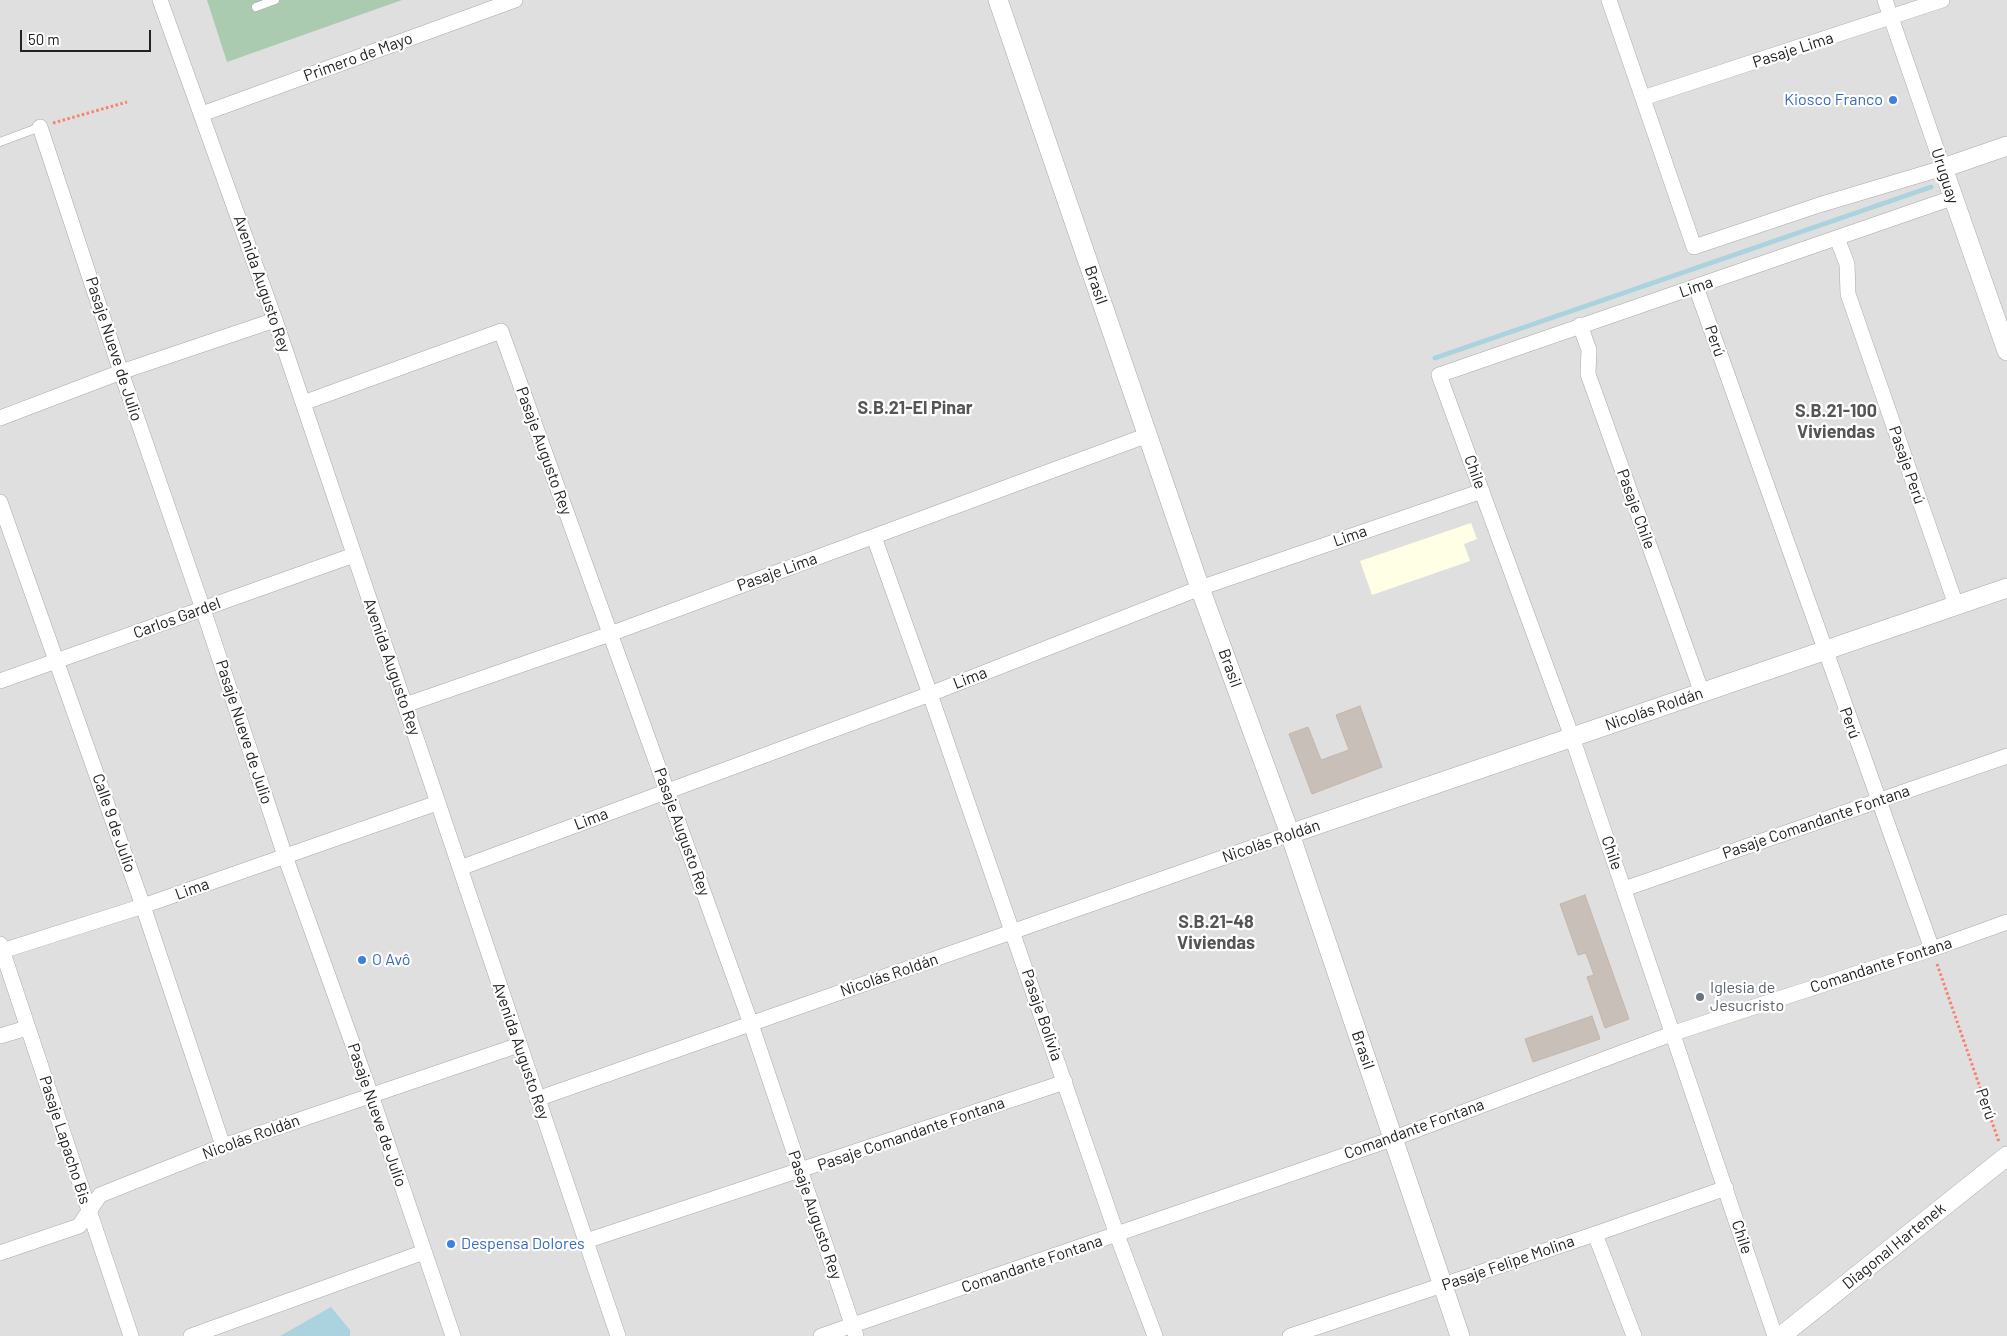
<!DOCTYPE html>
<meta charset="utf-8">
<style>
body{margin:0}
#map{position:relative;width:2007px;height:1336px;overflow:hidden;background:#f2efe9;font-family:Barlow,sans-serif}
canvas{display:block}
.scale{position:absolute;left:20px;top:30px;width:131px;height:22px;box-sizing:border-box;border:2px solid #222;border-top:0;padding-left:6px;font-size:15px;line-height:18px;white-space:nowrap;color:#222;-webkit-text-stroke:4px #fff;paint-order:stroke}
</style>
<div id="map">
<canvas width="2007" height="1336"></canvas>
<div class="scale">50 m</div>
</div>
<script>
const c = document.querySelector('canvas').getContext('2d');
c.lineJoin = 'round';
function fill(path, color) { c.fillStyle = color; c.fill(path, 'evenodd'); }
const poly = rows => new Path2D(rows.map(r => 'M' + r).join(''));
function stroke(path, color, width, dash) { c.strokeStyle = color; c.lineWidth = width; c.lineCap = dash ? 'butt' : 'round'; c.setLineDash(dash || []); c.stroke(path); }
function drawText(font, color, halo, rows, align = 'center') {
  c.font = font + ' Barlow,sans-serif'; c.lineWidth = 4.5; c.setLineDash([]); c.textBaseline = 'middle'; c.strokeStyle = halo; c.fillStyle = color; for (const [text, x, y, turn = 0] of rows) {
    c.save(); c.translate(x, y); c.rotate((+turn || 0) * Math.PI / 180); c.textAlign = isNaN(turn) ? turn : align; if (halo) c.strokeText(text, 0, 0); c.fillText(text, 0, 0); c.restore();
  }
}
const residential = poly([
 [0,0,2007,0,2007,1336,0,1336]
]);
const education = poly([
 [1471,523,1477,539,1464,544,1470,561,1372,595,1360,561]
]);
const cemetery = poly([
 [207,0,402,0,227,62]
]);
const water = poly([
 [331,1307,350,1330,350,1336,280,1336]
]);
const stream = poly([
 [1435,358,1931,187]
]);
const building = poly([
 [1360,706,1382,767,1312,794,1289,734,1308,727,1321,760,1349,750,1336,715,1360,706],
 [1585,895,1629,1019,1605,1028,1587,977,1594,975,1586,953,1578,955,1560,904,1585,895],
 [1592,1016,1600,1039,1533,1062,1525,1039,1592,1016]
]);
const path = poly([
 [53,123,127,102],
 [1937,964,1999,1142]
]);
const service = poly([
 [256,7,275,0],
 [0,142,40,127]
]);
const minor = poly([
 [160,0,275,320,618,1336],
 [1609,0,1694,247,1819,205,1943,168,1885,0],
 [1643,98,1942,0],
 [202,114,515,0],
 [40,127,121,372,203,609,285,856,371,1095,453,1336],
 [1837,238,1847,264,1848,294,1956,605],
 [1696,287,1932,949],
 [1580,325,1589,350,1588,374,1702,693],
 [303,403,501,331,751,1024,856,1336],
 [0,418,121,372,275,320],
 [0,502,143,906,223,1146],
 [874,537,930,694,1117,1235,1155,1336],
 [0,681,354,555],
 [405,705,610,634,1148,435],
 [460,868,930,694,1200,588,1482,491],
 [1624,889,2007,756],
 [0,944,131,1336],
 [2,951,143,906,437,803],
 [0,1036,27,1028],
 [537,1099,1290,834],
 [1595,1234,1634,1336],
 [586,1241,1065,1082],
 [0,1253,79,1226,100,1195,223,1146,519,1045],
 [191,1336,424,1252],
 [821,1336,1392,1139,1674,1033,1932,949,2007,922],
 [1290,1336,1595,1234,1726,1188],
 [1775,1336,1572,737,1439,375,1952,198]
]);
const tertiary = poly([
 [998,0,1200,588,1290,834,1460,1336],
 [2007,146,1943,168,2007,351],
 [1290,834,2007,588],
 [1781,1336,2007,1156]
]);
const markers = [
 [1893,100,5,"#3f7fe0"],
 [362,960,5,"#3f7fe0"],
 [1700,997,5,"#6b7280"],
 [451,1244,5,"#3f7fe0"]
];
const streetNames = [
 ["Pasaje Lima",1793,50,-18],
 ["Primero de Mayo",358,57,-20],
 ["Uruguay",1945,176,72],
 ["Avenida Augusto Rey",262,284,71],
 ["Brasil",1096,285,71],
 ["Lima",1696,287,-19],
 ["Perú",1715,341,71],
 ["Pasaje Nueve de Julio",114,349,72],
 ["Pasaje Augusto Rey",544,451,70],
 ["Pasaje Perú",1907,465,71],
 ["Chile",1475,472,70],
 ["Pasaje Chile",1636,509,70],
 ["Lima",1350,536,-19],
 ["Pasaje Lima",777,572,-20],
 ["Carlos Gardel",177,618,-20],
 ["Avenida Augusto Rey",392,667,71],
 ["Brasil",1230,668,70],
 ["Lima",970,678,-21],
 ["Nicolás Roldán",1654,709,-19],
 ["Perú",1850,723,70],
 ["Pasaje Nueve de Julio",244,732,72],
 ["Lima",591,819,-21],
 ["Pasaje Comandante Fontana",1816,822,-19],
 ["Calle 9 de Julio",114,823,71],
 ["Pasaje Augusto Rey",682,832,70],
 ["Nicolás Roldán",1271,841,-19],
 ["Chile",1612,853,71],
 ["Lima",192,889,-20],
 ["Comandante Fontana",1881,965,-18],
 ["Nicolás Roldán",889,975,-19],
 ["Pasaje Bolivia",1042,1015,71],
 ["Brasil",1363,1050,71],
 ["Avenida Augusto Rey",521,1051,71],
 ["Perú",1986,1104,71],
 ["Pasaje Nueve de Julio",377,1115,71],
 ["Comandante Fontana",1414,1129,-20],
 ["Pasaje Comandante Fontana",911,1134,-19],
 ["Nicolás Roldán",251,1137,-20],
 ["Pasaje Lapacho Bis",65,1140,72],
 ["Pasaje Augusto Rey",815,1215,71],
 ["Chile",1742,1237,72],
 ["Diagonal Hartenek",1894,1246,-39],
 ["Pasaje Felipe Molina",1508,1263,-19],
 ["Comandante Fontana",1032,1264,-19]
];
const shopNames = [
 ["Kiosco Franco",1883,100,"right"],
 ["O Avô",372,960],
 ["Despensa Dolores",461,1244]
];
const worshipNames = [
 ["Iglesia de",1710,988],
 ["Jesucristo",1710,1006]
];
const neighbourhoodNames = [
 ["S.B.21-El Pinar",915,408],
 ["S.B.21-100",1836,411],
 ["Viviendas",1836,432],
 ["S.B.21-48",1216,922],
 ["Viviendas",1216,943]
];
fill(residential, '#e0dfdf');
fill(education, '#ffffe5');
fill(cemetery, '#aacbaf');
fill(water, '#aad3df');
stroke(stream, '#aad3df', 5);
fill(building, '#c7bfb8');
stroke(building, '#c4b6ab', 1);
stroke(service, '#a9a9a9', 9);
stroke(minor, '#a9a9a9', 16);
stroke(tertiary, '#a9a9a9', 20);
stroke(path, '#fa8072', 3, [2.5, 2.5]);
stroke(service, '#fff', 8);
stroke(minor, '#fff', 15);
stroke(tertiary, '#fff', 19);
for (const [x, y, r, color] of markers) { const dot = new Path2D(); dot.arc(x, y, r, 0, 2 * Math.PI); c.fillStyle = color; c.fill(dot); stroke(dot, '#fff', 2); }
drawText('16px', '#222', '#fff', streetNames);
drawText('16px', '#366cbe', '#fff', shopNames, 'left');
drawText('16px', '#5b616d', '#fff', worshipNames, 'left');
drawText('bold 18px', '#555', '#fff', neighbourhoodNames);
</script>
